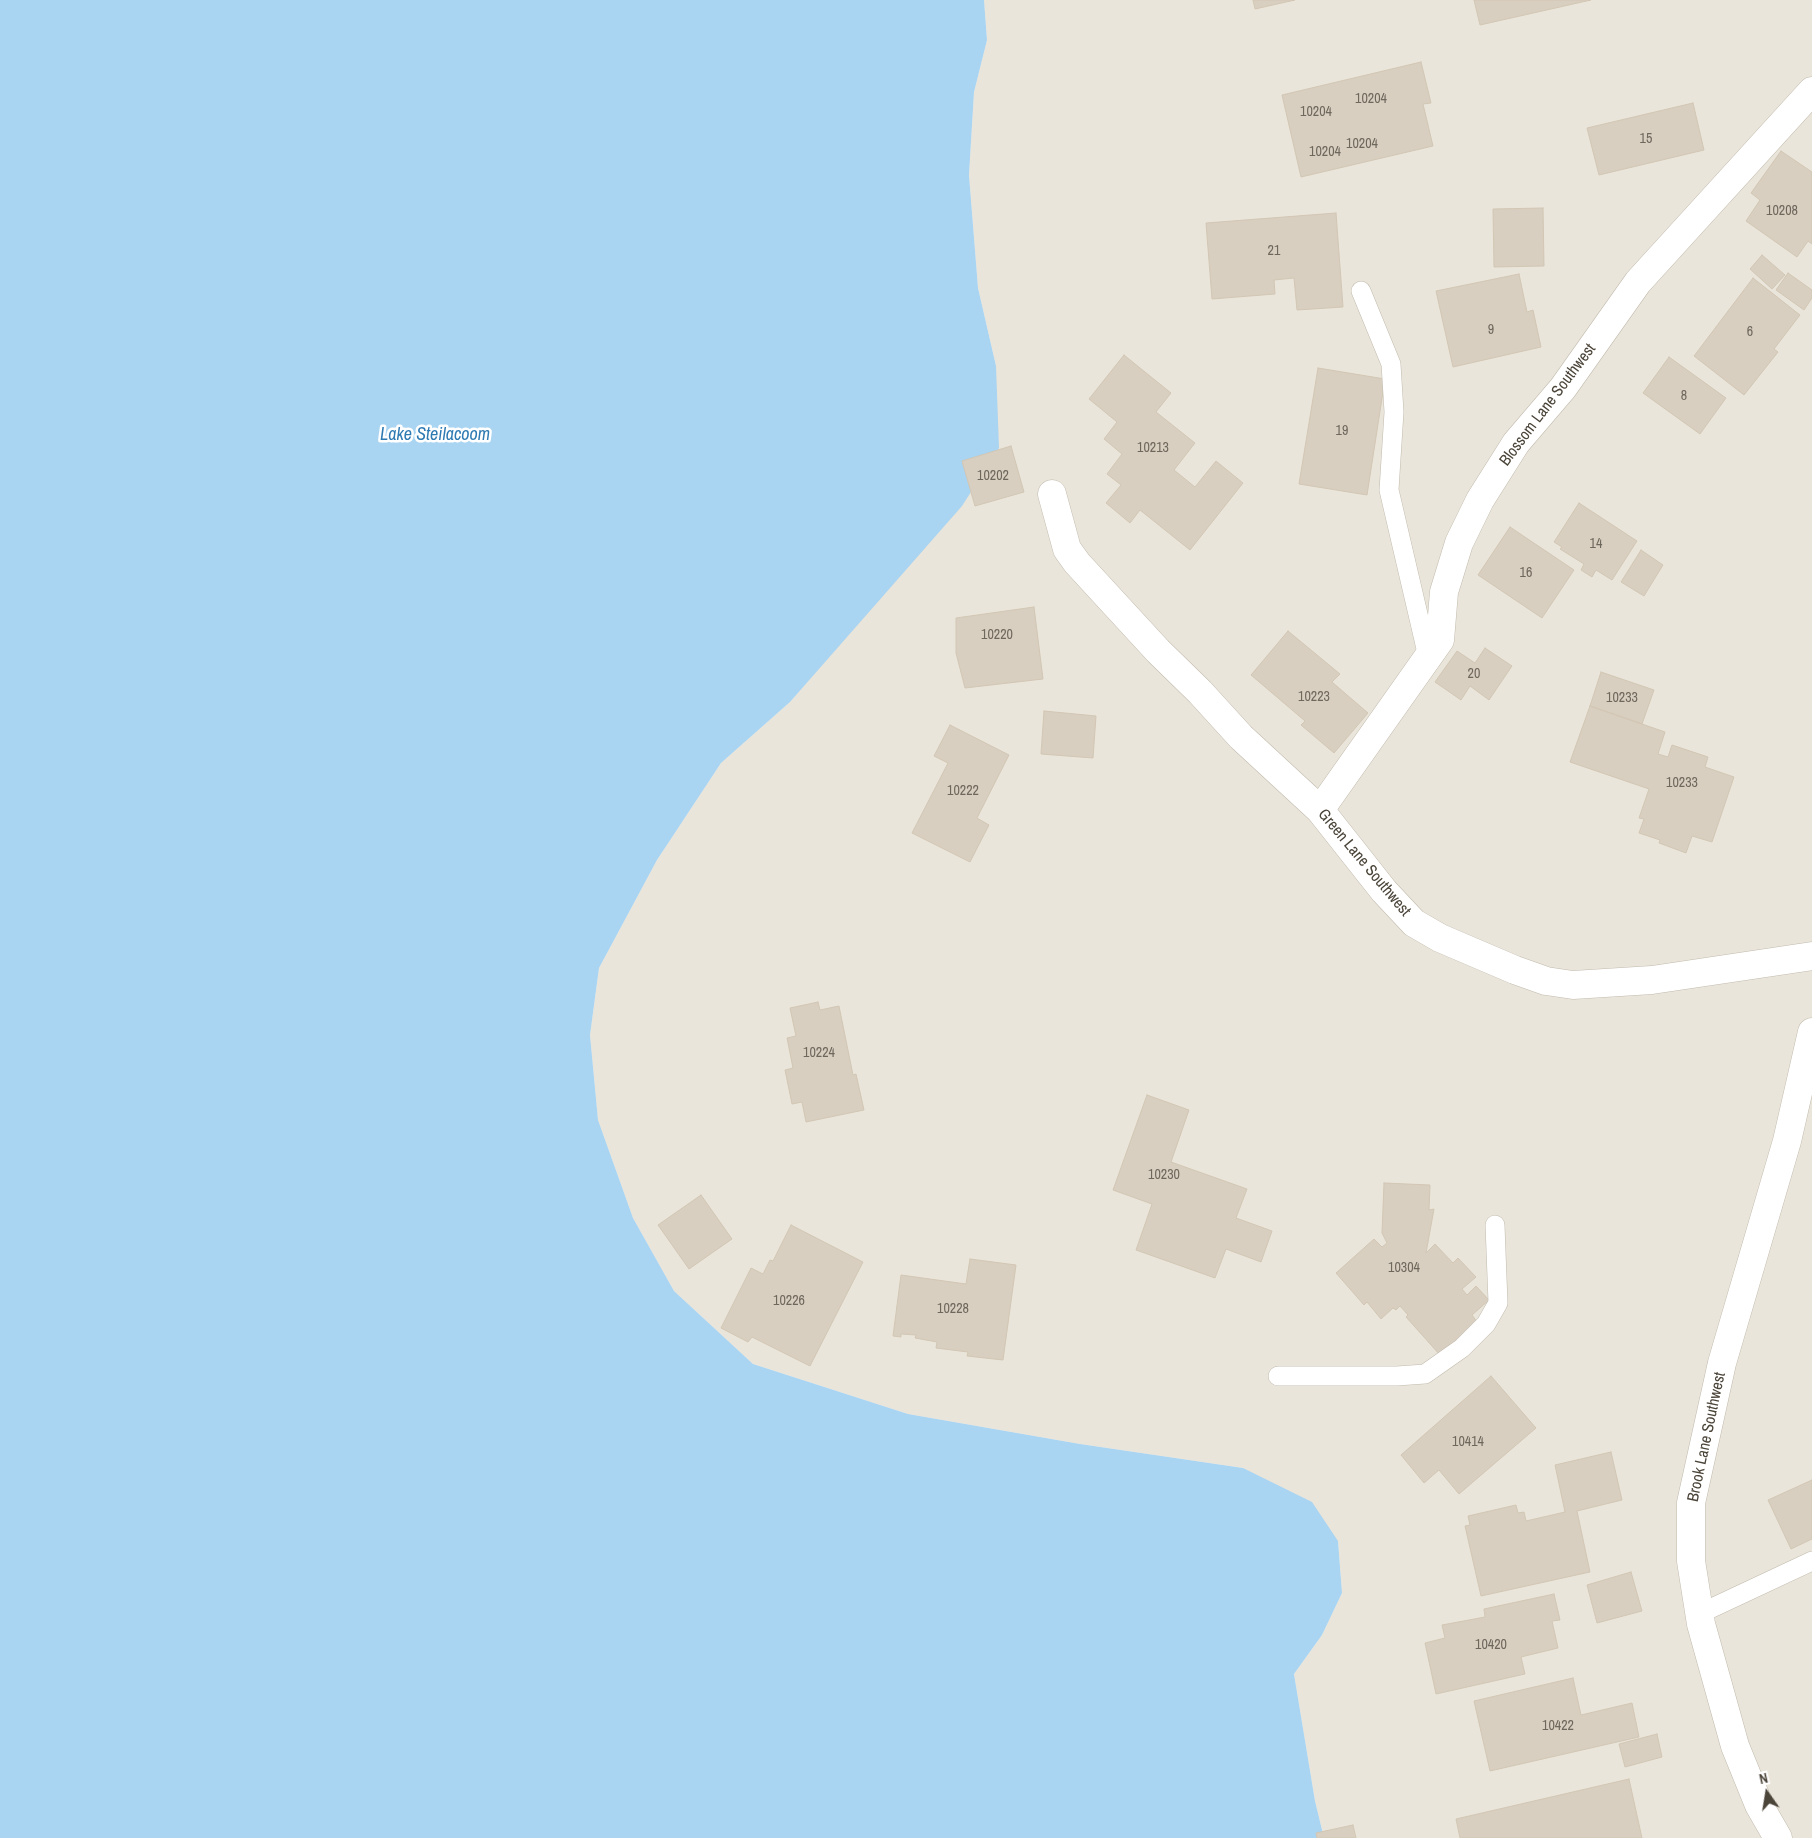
<!DOCTYPE html>
<style>
body{margin:0}
#map{position:relative;width:1812px;height:1838px;overflow:hidden;background:#f6f3ec;font-family:"Archivo Narrow",sans-serif}
canvas{display:block}
.north{position:absolute;left:1742px;top:1768px;width:50px;height:50px;-webkit-text-stroke:4px #fff;paint-order:stroke;rotate:347deg;font-size:14px;font-weight:700;line-height:20px;text-align:center;color:#4b4439}
.north::after{content:'';display:block;margin:auto;width:18px;height:22px;background:#4b4439;clip-path:polygon(50% 0,100% 100%,50% 72%,0 100%)}
</style>
<div id="map">
<canvas width="1812" height="1838"></canvas>
<div class="north">N</div>
</div>
<script>
const c = document.querySelector('canvas').getContext('2d');
c.lineJoin = 'round';
function fill(path, color) { c.fillStyle = color; c.fill(path, 'evenodd'); }
const poly = rows => new Path2D(rows.map(r => 'M' + r).join(''));
function stroke(path, color, width, dash) { c.strokeStyle = color; c.lineWidth = width; c.lineCap = dash ? 'butt' : 'round'; c.setLineDash(dash || []); c.stroke(path); }
function drawText(font, color, halo, rows, align = 'center') {
  c.font = font + ' "Archivo Narrow",sans-serif'; c.lineWidth = 5; c.setLineDash([]); c.textBaseline = 'middle'; c.strokeStyle = halo; c.fillStyle = color; for (const [text, x, y, turn = 0] of rows) {
    c.save(); c.translate(x, y); c.rotate((+turn || 0) * Math.PI / 180); c.textAlign = isNaN(turn) ? turn : align; if (halo) c.strokeText(text, 0, 0); c.fillText(text, 0, 0); c.restore();
  }
}
const residential = poly([
 [984,0,1812,0,1812,1838,1324,1838,1315,1801,1294,1674,1322,1635,1342,1593,1338,1541,1243,1468,1080,1444,908,1414,753,1364,674,1291,633,1218,598,1120,590,1035,599,968,657,860,721,763,790,702,874,604,996,366,978,288,969,175,974,92,987,40]
]);
const water = poly([
 [0,0,984,0,987,40,974,92,969,175,978,288,996,366,999,448,962,506,790,702,721,763,657,860,599,968,590,1035,598,1120,633,1218,674,1291,753,1364,908,1414,1080,1444,1243,1468,1312,1502,1338,1541,1342,1593,1322,1635,1294,1674,1315,1801,1324,1838,0,1838]
]);
const building = poly([
 [1253,0,1295,0,1255,9,1253,0],
 [1474,0,1591,0,1480,25,1474,0],
 [1421,62,1431,103,1423,104,1433,146,1301,177,1282,95,1421,62],
 [1693,103,1704,150,1599,175,1587,128,1693,103],
 [1781,151,1812,172,1812,244,1808,241,1797,257,1746,221,1760,200,1751,193,1781,151],
 [1543,208,1544,266,1494,267,1493,209,1543,208],
 [1336,213,1343,307,1297,310,1294,278,1274,280,1275,294,1212,299,1206,223,1336,213],
 [1762,255,1785,275,1772,289,1750,269,1762,255],
 [1788,273,1812,290,1812,298,1804,310,1776,290,1788,273],
 [1519,274,1527,312,1533,310,1541,347,1453,367,1436,291,1519,274],
 [1753,278,1800,315,1774,349,1778,352,1744,395,1694,356,1753,278],
 [1124,355,1171,393,1156,412,1195,443,1174,470,1195,487,1216,461,1243,483,1190,550,1140,510,1130,523,1106,503,1121,485,1107,474,1122,454,1104,439,1117,422,1089,399,1124,355],
 [1669,357,1726,398,1700,434,1643,393,1669,357],
 [1318,368,1385,379,1367,495,1299,484,1318,368],
 [1011,446,1024,492,975,506,962,461,1011,446],
 [1579,503,1637,541,1612,580,1596,570,1592,577,1581,570,1584,564,1560,549,1562,547,1554,542,1579,503],
 [1510,527,1574,570,1542,618,1478,575,1510,527],
 [1641,550,1663,565,1644,596,1621,582,1641,550],
 [1034,607,1043,679,965,688,956,653,956,618,1034,607],
 [1288,631,1340,674,1332,682,1368,713,1334,753,1301,725,1305,721,1251,675,1288,631],
 [1485,648,1512,666,1489,700,1470,686,1461,700,1435,682,1457,651,1475,663,1485,648],
 [1601,672,1654,690,1642,724,1590,706,1601,672],
 [1590,706,1665,732,1658,754,1668,757,1672,745,1708,757,1705,767,1734,777,1712,842,1692,836,1686,853,1659,843,1660,840,1639,833,1644,819,1639,818,1649,789,1570,762,1590,706],
 [1044,711,1096,716,1093,758,1041,754,1044,711],
 [950,725,1009,755,977,818,989,825,970,862,912,833,948,763,934,756,950,725],
 [818,1002,820,1010,839,1006,853,1075,856,1074,864,1110,806,1122,802,1102,792,1104,785,1070,793,1068,787,1038,796,1036,790,1008,818,1002],
 [1147,1095,1189,1110,1171,1162,1247,1189,1236,1218,1272,1231,1261,1262,1226,1249,1215,1278,1136,1250,1152,1204,1113,1190,1147,1095],
 [1384,1183,1430,1185,1429,1210,1434,1209,1426,1253,1435,1244,1453,1263,1458,1258,1476,1277,1462,1289,1467,1295,1476,1286,1489,1300,1472,1315,1477,1322,1440,1355,1406,1317,1408,1315,1400,1306,1396,1310,1393,1308,1381,1319,1367,1302,1364,1305,1336,1273,1374,1239,1382,1247,1387,1243,1382,1233,1384,1183],
 [701,1195,732,1239,689,1269,658,1225,701,1195],
 [791,1225,863,1262,810,1366,752,1337,748,1342,721,1328,751,1268,763,1274,770,1260,773,1261,791,1225],
 [970,1259,1016,1265,1003,1360,967,1356,968,1352,936,1348,937,1342,915,1338,916,1335,901,1334,901,1337,893,1336,901,1275,966,1284,970,1259],
 [1491,1376,1536,1428,1459,1494,1439,1470,1424,1483,1401,1455,1491,1376],
 [1611,1452,1622,1500,1577,1511,1590,1572,1481,1596,1465,1526,1470,1525,1468,1516,1516,1505,1518,1513,1524,1512,1526,1521,1565,1512,1555,1465,1611,1452],
 [1812,1480,1812,1539,1791,1549,1768,1500,1812,1480],
 [1631,1572,1642,1611,1597,1623,1587,1585,1631,1572],
 [1554,1594,1560,1620,1552,1621,1558,1648,1521,1657,1525,1674,1436,1694,1425,1643,1445,1638,1442,1625,1485,1617,1484,1609,1554,1594],
 [1573,1678,1581,1715,1632,1703,1639,1737,1490,1771,1474,1701,1573,1678],
 [1657,1734,1662,1757,1625,1767,1619,1744,1657,1734],
 [1629,1779,1642,1838,1460,1838,1456,1819,1629,1779],
 [1353,1825,1356,1838,1317,1838,1316,1833,1353,1825]
]);
const service = poly([
 [1361,291,1391,364,1394,412,1389,490,1428,657],
 [1278,1376,1397,1376,1425,1374,1462,1348,1486,1324,1498,1303,1495,1225],
 [1699,1614,1812,1561]
]);
const minor = poly([
 [1052,494,1067,549,1077,563,1158,651,1200,692,1241,737,1320,810,1384,891,1414,923,1440,938,1515,970,1546,981,1573,985,1652,980,1812,956],
 [1320,810,1440,640,1444,592,1459,543,1480,500,1516,443,1563,388,1638,282,1812,91],
 [1778,1838,1759,1805,1735,1746,1701,1624,1691,1561,1691,1503,1722,1363,1787,1141,1812,1032]
]);
const numberNames = [
 ["10204",1371,99],
 ["10204",1316,112],
 ["15",1646,139],
 ["10204",1362,144],
 ["10204",1325,152],
 ["10208",1782,211],
 ["21",1274,251],
 ["9",1491,330],
 ["6",1750,332],
 ["8",1684,396],
 ["19",1342,431],
 ["10213",1153,448],
 ["10202",993,476],
 ["14",1596,544],
 ["16",1526,573],
 ["10220",997,635],
 ["20",1474,674],
 ["10223",1314,697],
 ["10233",1622,698],
 ["10233",1682,783],
 ["10222",963,791],
 ["10224",819,1053],
 ["10230",1164,1175],
 ["10304",1404,1268],
 ["10226",789,1301],
 ["10228",953,1309],
 ["10414",1468,1442],
 ["10420",1491,1645],
 ["10422",1558,1726]
];
const streetNames = [
 ["Blossom Lane Southwest",1548,405,-53],
 ["Green Lane Southwest",1364,863,50],
 ["Brook Lane Southwest",1707,1437,-78]
];
const waterNames = [
 ["Lake Steilacoom",435,435]
];
fill(residential, '#eae5da');
fill(water, '#a9d4f2');
fill(building, '#d8cfc1');
stroke(building, '#d3c7b4', 1);
stroke(service, '#c2bbae', 20);
stroke(minor, '#c2bbae', 29);
stroke(service, '#fff', 19);
stroke(minor, '#fff', 28);
drawText('14px', '#6e675b', null, numberNames);
drawText('16px', '#4b4439', '#fff', streetNames);
drawText('italic 18px', '#2e7ab2', '#fff', waterNames);
</script>
